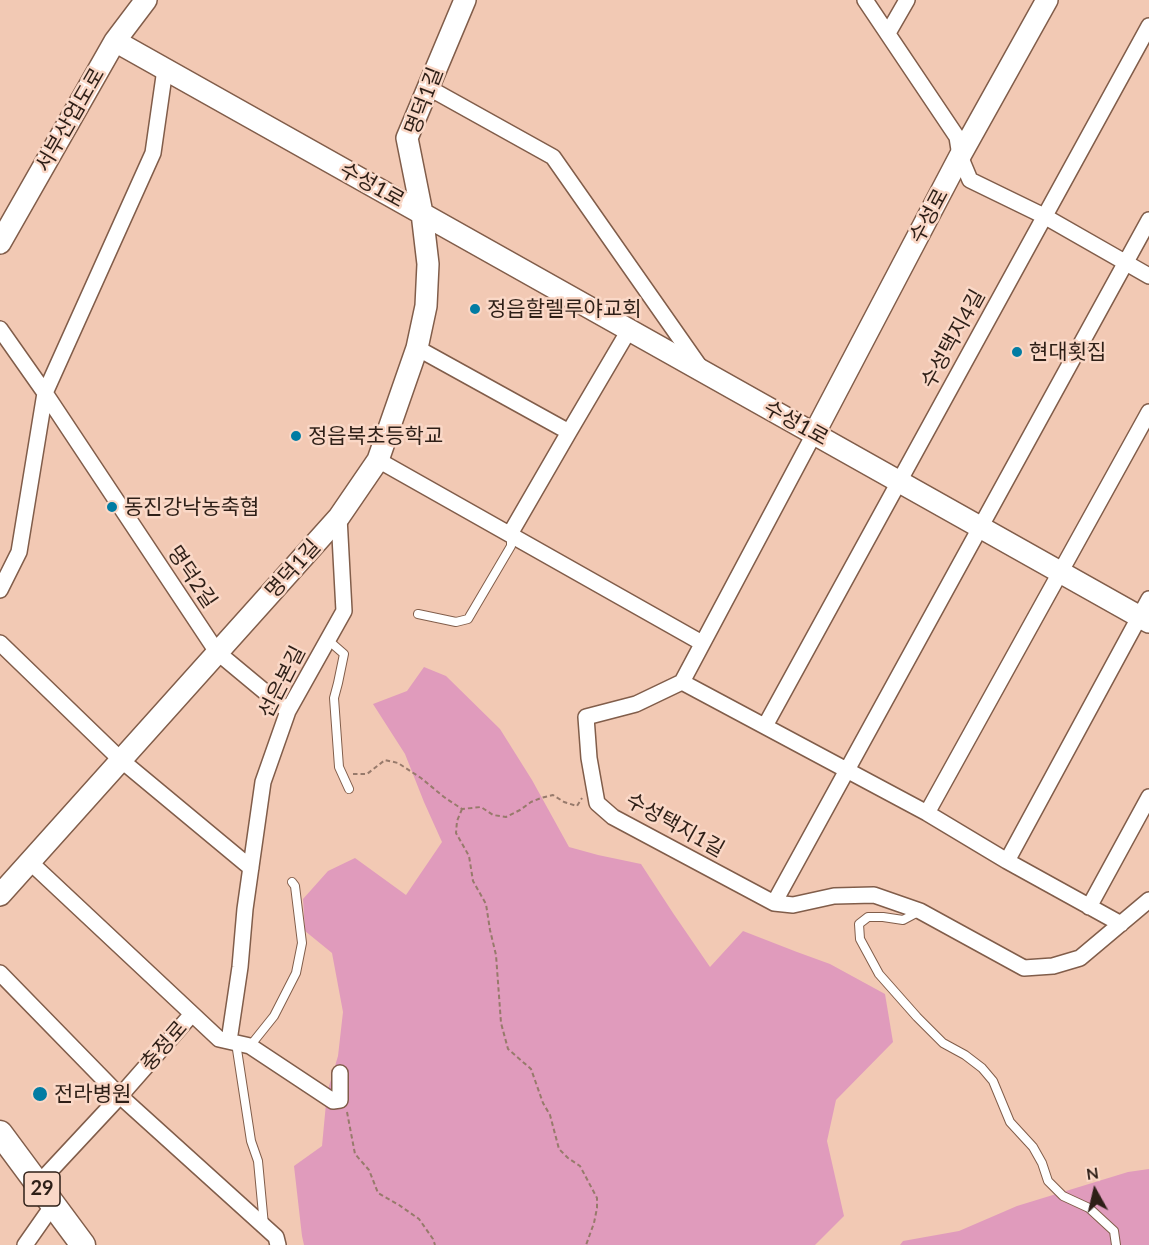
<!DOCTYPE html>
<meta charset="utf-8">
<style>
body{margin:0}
#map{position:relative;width:1149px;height:1245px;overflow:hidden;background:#f2c9b4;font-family:Lato,sans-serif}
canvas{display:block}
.north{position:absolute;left:1065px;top:1161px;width:60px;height:60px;-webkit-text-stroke:4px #fad8c7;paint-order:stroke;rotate:352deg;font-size:16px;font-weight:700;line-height:24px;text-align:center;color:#2e1f17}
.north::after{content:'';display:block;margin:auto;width:21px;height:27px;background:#2e1f17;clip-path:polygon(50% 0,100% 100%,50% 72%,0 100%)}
</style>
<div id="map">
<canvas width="1149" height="1245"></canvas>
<div class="north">N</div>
</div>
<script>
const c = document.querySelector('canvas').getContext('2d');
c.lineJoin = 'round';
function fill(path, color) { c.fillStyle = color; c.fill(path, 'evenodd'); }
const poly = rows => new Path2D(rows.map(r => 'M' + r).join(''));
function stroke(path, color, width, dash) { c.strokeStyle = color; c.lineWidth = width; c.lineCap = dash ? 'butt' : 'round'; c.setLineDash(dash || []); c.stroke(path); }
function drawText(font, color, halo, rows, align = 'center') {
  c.font = font + ' Lato,"Noto Sans KR",sans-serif'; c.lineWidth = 5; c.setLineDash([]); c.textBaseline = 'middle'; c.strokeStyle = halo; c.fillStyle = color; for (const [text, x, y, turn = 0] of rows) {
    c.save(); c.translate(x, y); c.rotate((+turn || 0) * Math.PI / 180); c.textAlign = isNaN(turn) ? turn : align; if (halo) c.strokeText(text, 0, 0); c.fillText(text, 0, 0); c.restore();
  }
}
const green = poly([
 [424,667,446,676,500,729,532,780,569,847,598,855,641,864,673,913,710,967,743,931,797,952,830,964,885,994,893,1042,836,1100,827,1141,844,1216,815,1245,304,1245,302,1236,294,1166,322,1146,327,1093,338,1056,343,1012,332,953,305,931,303,899,328,871,355,858,406,895,442,842,424,802,405,754,373,704,407,691],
 [1149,1169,1149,1245,900,1245,903,1241,959,1231,1017,1206,1128,1172]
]);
const path = poly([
 [353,774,367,774,385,760,398,763,421,778,444,797,462,809,481,807,493,815,506,817,520,810,531,802,541,798,553,795,564,802,577,806,582,798],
 [462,809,457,821,456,833,469,856,473,881,486,904,490,930,496,955,501,1023,508,1049,531,1069,543,1103,550,1115,559,1149,568,1158,580,1166,597,1198,597,1208,594,1223,586,1245],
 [347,1112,355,1154,369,1170,378,1193,399,1205,419,1219,433,1239,435,1245]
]);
const lane = poly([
 [418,614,456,622,468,619,511,546,511,536],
 [328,640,344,654,338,683,334,698,339,767,349,789],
 [918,912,903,920,883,917,868,917,859,924,860,939,879,974,917,1017,943,1043,965,1055,982,1068,993,1081,1010,1122,1033,1147,1042,1163,1048,1181,1063,1196,1089,1208,1114,1231,1116,1245],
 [236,1043,251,1141,258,1161,264,1225],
 [250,1046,274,1016,296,973,302,943,295,886,292,882]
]);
const street = poly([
 [865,0,957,137,960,156,970,180,1044,216,1149,276],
 [888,33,907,0],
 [429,88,553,157,700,367],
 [0,329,45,393,217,652,288,711],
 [417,348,569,432],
 [814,434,682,682,636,704,586,717,589,758,597,803,613,817,774,903,793,905,834,896,874,895,920,911,1024,968,1053,966,1080,958,1149,900],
 [378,460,702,643],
 [510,534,569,432,629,330],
 [0,590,19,552,45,393,153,153,165,69],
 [0,643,121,760,251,868],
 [682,682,927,813,1007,861,1121,924],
 [765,726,1149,26],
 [927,813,1149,412],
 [1007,861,1149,599],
 [30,862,219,1039,250,1046,333,1101,340,1100,340,1073],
 [774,903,1149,220],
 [1089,907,1149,797],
 [0,973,120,1096,276,1237,278,1245],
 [229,1041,240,967,245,909,263,782,288,711,344,611,339,517],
 [38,1184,120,1096,192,1014],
 [25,1245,53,1205]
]);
const secondary = poly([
 [115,41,1149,622],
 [0,243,115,41,146,0],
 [814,434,960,156,1047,0],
 [0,895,339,517,378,460,417,348,426,306,428,264,422,213,407,138,465,0]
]);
const primary = poly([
 [0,1133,83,1245]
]);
const markers = [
 [475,309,6,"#027ca3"],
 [1017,352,6,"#027ca3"],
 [296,436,6,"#027ca3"],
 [112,507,6,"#027ca3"],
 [40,1094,8,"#027ca3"]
];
const shields = [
 [42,1189,36]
];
const shieldNames = [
 ["29",42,1189]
];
const streetNames = [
 ["명덕1길",424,101,-69],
 ["서부산업도로",70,120,-60],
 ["수성1로",372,185,29],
 ["수성로",929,216,-62],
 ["수성택지4길",953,339,-61],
 ["수성1로",796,423,29],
 ["명덕1길",293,569,-48],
 ["명덕2길",192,577,56],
 ["선은본길",282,682,-63],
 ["수성택지1길",675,825,29],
 ["충정로",164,1046,-49]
];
const poiNames = [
 ["정읍할렐루야교회",487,309],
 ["현대횟집",1029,352],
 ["정읍북초등학교",308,436],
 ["동진강낙농축협",124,507],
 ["전라병원",54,1094]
];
fill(green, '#e09bbc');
stroke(lane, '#815d4a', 10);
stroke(street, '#815d4a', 18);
stroke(secondary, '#815d4a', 24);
stroke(primary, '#815d4a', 27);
stroke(path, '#977a6b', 2, [4.5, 3]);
stroke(lane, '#fff', 8);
stroke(street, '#fff', 15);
stroke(secondary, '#fff', 21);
stroke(primary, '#fff', 24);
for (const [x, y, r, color] of markers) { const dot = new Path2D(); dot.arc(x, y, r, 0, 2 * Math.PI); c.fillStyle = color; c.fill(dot); stroke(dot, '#fad8c7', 2); }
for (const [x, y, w] of shields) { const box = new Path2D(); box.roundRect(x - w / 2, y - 17, w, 34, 4.5); c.fillStyle = '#fad8c7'; c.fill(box); stroke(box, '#2e1f17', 1.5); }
drawText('bold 20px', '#2e1f17', null, shieldNames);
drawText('21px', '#2e1f17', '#fad8c7', streetNames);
drawText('21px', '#2e1f17', '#fad8c7', poiNames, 'left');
</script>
